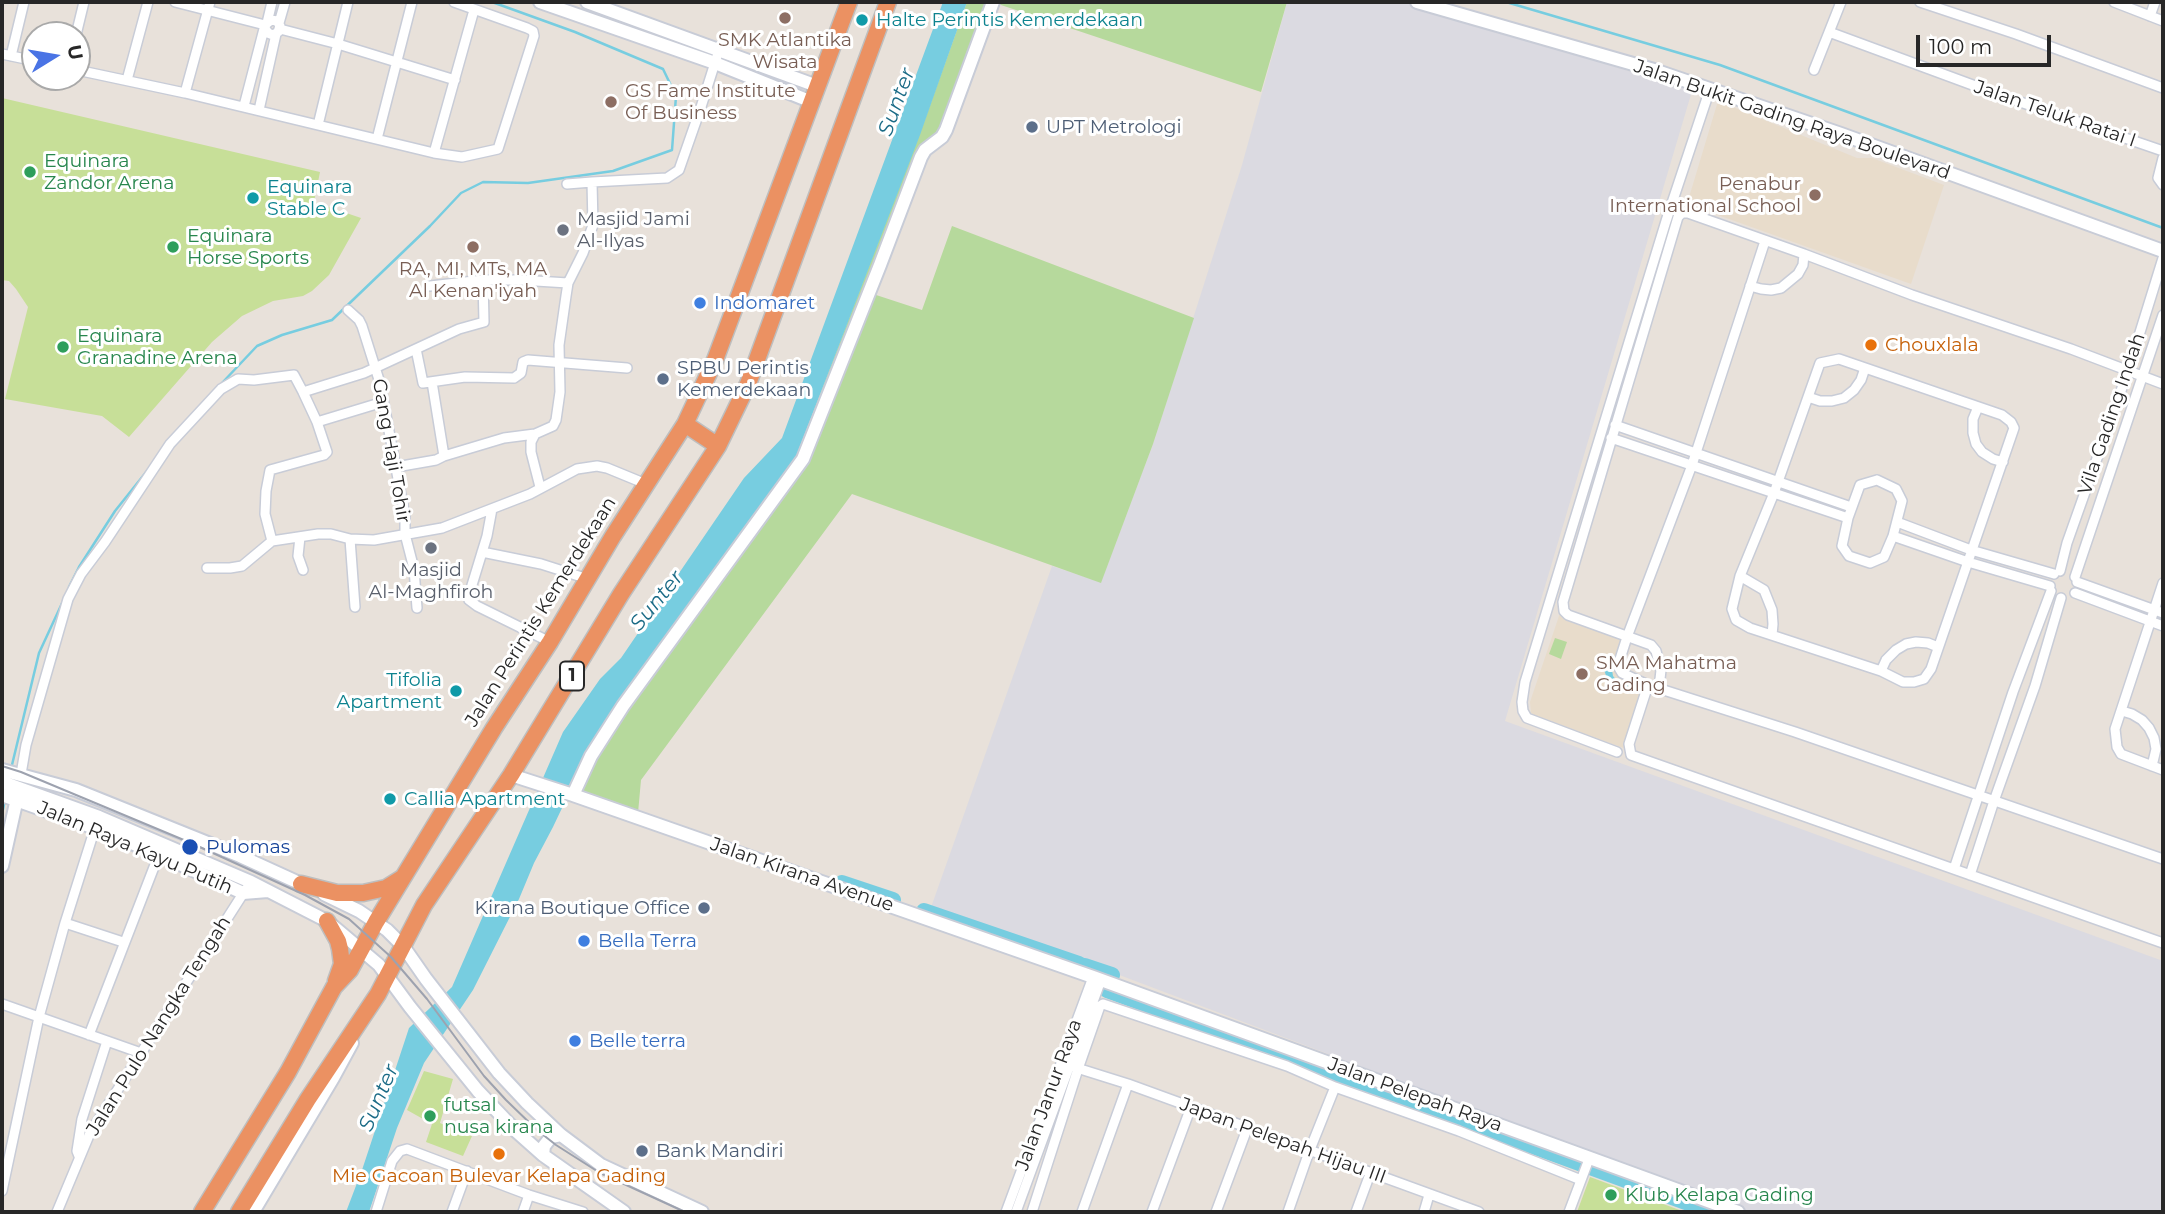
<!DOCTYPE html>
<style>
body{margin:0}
#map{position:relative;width:2165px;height:1214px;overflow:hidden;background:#e8e1da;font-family:Montserrat,sans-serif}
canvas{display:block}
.frame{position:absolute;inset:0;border:4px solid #272727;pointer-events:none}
.north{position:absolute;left:21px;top:21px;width:70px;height:70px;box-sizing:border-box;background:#fff;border:2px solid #a9a9a9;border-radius:50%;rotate:79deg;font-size:19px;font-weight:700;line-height:28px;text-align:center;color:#272727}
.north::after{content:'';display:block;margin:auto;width:24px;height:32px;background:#4a74e5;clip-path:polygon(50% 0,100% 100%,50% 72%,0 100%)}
.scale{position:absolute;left:1916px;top:35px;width:135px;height:32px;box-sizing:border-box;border:4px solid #272727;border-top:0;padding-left:9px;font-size:21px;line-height:24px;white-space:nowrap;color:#272727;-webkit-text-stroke:5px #fff;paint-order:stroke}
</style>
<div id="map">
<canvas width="2165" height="1214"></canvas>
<div class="frame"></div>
<div class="north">U</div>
<div class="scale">100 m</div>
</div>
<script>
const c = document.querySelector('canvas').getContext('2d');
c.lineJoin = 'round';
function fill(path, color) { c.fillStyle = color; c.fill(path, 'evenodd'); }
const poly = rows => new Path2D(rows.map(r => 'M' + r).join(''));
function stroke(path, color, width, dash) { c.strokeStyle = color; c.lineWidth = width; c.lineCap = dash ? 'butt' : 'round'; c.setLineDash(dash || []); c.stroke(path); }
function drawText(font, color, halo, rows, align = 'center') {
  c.font = font + ' Montserrat,sans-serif'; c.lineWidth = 6; c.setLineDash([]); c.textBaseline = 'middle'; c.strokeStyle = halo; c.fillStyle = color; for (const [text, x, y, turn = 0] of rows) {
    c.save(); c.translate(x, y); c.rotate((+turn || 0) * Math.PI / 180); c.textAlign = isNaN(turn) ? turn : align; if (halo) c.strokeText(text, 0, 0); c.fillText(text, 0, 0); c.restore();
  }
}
const industrial = poly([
 [1287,2,1409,2,1692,91,1505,721,2163,961,2163,1212,1746,1212,1085,962,929,913,1052,566,1101,582,1153,444,1242,165]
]);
const education = poly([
 [1718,101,1857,158,1872,158,1944,185,1911,284,1687,204],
 [1560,613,1632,641,1623,668,1627,680,1645,688,1624,748,1539,719,1531,713,1530,702]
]);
const green = poly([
 [967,2,1287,2,1261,92,992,2,946,130,925,150,870,293,922,310,952,226,1194,318,1153,444,1101,583,852,494,641,780,638,813,575,791,579,779,794,462,924,122],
 [1555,638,1567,642,1561,659,1549,654]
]);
const pitch = poly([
 [2,98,320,172,314,202,361,218,329,275,312,291,303,296,273,301,242,316,212,342,129,437,102,416,5,399,28,307,16,289,9,281,2,280],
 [424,1071,453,1079,440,1123,472,1136,463,1156,426,1142,432,1124,407,1110],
 [1590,1177,1685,1212,1577,1212]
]);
const water = poly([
 [943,2,967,2,920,135,794,462,590,749,553,827,534,863,519,899,473,990,424,1063,397,1128,369,1212,346,1212,362,1170,409,1028,452,987,563,732,600,679,621,658,744,478,782,438],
 [1609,656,1616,658,1612,670,1613,676,1618,682,1628,685,1625,692,1610,686,1604,670]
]);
const stream = poly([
 [1506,2,1720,65,2163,228],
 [222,383,257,346,282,335,332,320,430,226,461,193,483,182,528,183,613,171,672,150,676,96,663,69,575,32,492,2],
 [69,587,79,567,115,511,147,471],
 [11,769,39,653,64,599],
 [2,814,5,800]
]);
const river = poly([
 [842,883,893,900],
 [924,911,1079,964],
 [1085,966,1112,975],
 [1107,990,1713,1212]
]);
const street = poly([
 [175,2,265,25],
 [1920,2,2016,34,2163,88],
 [2114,2,2163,21],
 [2150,16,2155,2],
 [267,23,272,2],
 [279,23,285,2],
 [280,29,338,44,455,80],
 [1829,32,1997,94,2163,151],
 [76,35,84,2],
 [2,54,35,61],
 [11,56,24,2],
 [77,70,185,93,434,153,462,157,498,149,534,36,533,31,527,28,454,2],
 [1814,70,1841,2],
 [127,80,148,2],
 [185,93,210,2],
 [244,106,265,25,271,20,277,21,280,26,278,32,273,35,268,33,265,28],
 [259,110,276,34],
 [318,125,348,2],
 [377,139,412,2],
 [434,153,474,10],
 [2163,158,2158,178,2163,185],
 [567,184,592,182],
 [1765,241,1692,465,1627,637,1620,659,1619,668,1622,673,1648,685,1795,732,2163,859],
 [430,286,483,280,520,280,568,283],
 [1750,286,1761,289,1771,290,1781,288,1798,274,1803,265,1804,254],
 [348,310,359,320,362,326,380,383,405,516,405,534,414,569,417,608],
 [416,349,423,383,465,377,514,378,521,373,523,362,528,360,627,368],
 [1839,359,2002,415,2011,422,2014,428,1931,669,1924,679,1914,682,1903,682,1881,671,1750,628,1736,620,1732,609,1740,576,1774,493,1820,363,1839,359],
 [432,382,444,456,504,438,535,434],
 [1808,397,1820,401,1832,401,1844,398,1854,390,1861,380,1865,368],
 [1978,407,1973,419,1973,433,1976,444,1982,452,1993,459,2003,462],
 [317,422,383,402],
 [1615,425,1851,507],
 [1611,438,1848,518],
 [396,467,436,460,444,456],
 [1877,480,1896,489,1902,501,1893,536,1884,557,1870,563,1849,556,1842,546,1848,518,1860,485,1877,480],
 [540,487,531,452,531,442,535,434,553,426,556,420,560,392,559,345,566,296,568,283,583,253,593,225,592,182,667,178,679,170,701,107,719,50],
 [492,509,487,536,472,585,469,600,477,606,550,642],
 [1897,522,1971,550,2054,574],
 [1893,536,1968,562,2050,586],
 [300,537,298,556,303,570],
 [350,539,355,607],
 [272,541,265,514,266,491,270,470,324,455,327,452,317,422,303,392,364,373,459,329,484,322,483,280],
 [482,552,541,564,588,579],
 [207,568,230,568,242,566,272,541,318,534,331,534,350,539,374,540,442,528,530,494,577,469,597,466,607,468,646,484],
 [2060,571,2067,543,2128,371,2163,258],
 [1740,576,1764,590,1772,610,1773,624,1772,635],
 [2075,577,2163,315],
 [2077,582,2163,613],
 [2163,583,2115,729,2117,747,2121,754,2163,770],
 [2075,593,2163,626],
 [1881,671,1886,660,1896,650,1906,644,1916,642,1928,643,1938,647],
 [1648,685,1629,744,1631,755,2163,943],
 [1659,688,1661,670,1656,651,1651,645,1568,615,1564,611,1563,602,1678,217,1682,213,1688,213,1804,254,1912,295,2071,349,2163,384],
 [2122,711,2132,714,2142,720,2149,728,2154,738,2156,749,2152,766],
 [1617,752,1527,718,1523,711,1522,702,1525,682,1666,221,1710,89],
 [21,774,26,745,68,599,81,574,105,542,170,444,221,389,238,379,254,380,294,375,303,392],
 [1954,869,2013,692,2051,591],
 [1970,875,1994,801,2035,686,2061,598],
 [65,923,123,942],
 [2,1004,141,1053],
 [89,1035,161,849],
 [1061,1063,1128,1084,1479,1212],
 [79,1156,77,1151,82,1119,107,1041],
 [2,1191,39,1017,65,923,96,825],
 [57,1212,90,1133,246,889],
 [376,1212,392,1161,400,1151,407,1149,529,1195,583,1212],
 [452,1212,467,1171],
 [523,1212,529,1195],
 [1006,1212,1093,977],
 [1016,1212,1101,980],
 [1032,1212,1078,1069,1100,1006,1103,1004,1287,1066,1335,1087,1459,1131,1581,1180],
 [1082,1212,1128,1084],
 [1152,1212,1191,1107],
 [1216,1212,1247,1129],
 [1288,1212,1309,1152,1335,1087],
 [1356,1212,1370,1174],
 [1424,1212,1429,1195],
 [1569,1212,1589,1159]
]);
const secondary = poly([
 [540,2,715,63,812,102],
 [587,2,817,86],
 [1417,2,1654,70,1841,134,2163,251],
 [2,770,76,790,240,856,308,887],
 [511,775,573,795,1093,977,1738,1212],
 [2,782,99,817,251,882,327,921,379,965,410,1007,478,1091,516,1131,543,1155,624,1212],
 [2,795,95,828,158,854,243,893,268,891],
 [573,795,591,756,623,706,803,459,880,265,921,157,925,150,942,137,946,130,993,2],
 [2,866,18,794],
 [324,894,359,911,387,930,403,946,426,979,499,1073,527,1103,561,1135,601,1165,702,1212],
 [543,1155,544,1146,551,1137,561,1135],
 [253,1212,333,1078,352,1043]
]);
const highway = poly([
 [685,424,718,446],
 [301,884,337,893,363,893,386,888,402,878],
 [327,921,338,941,340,949,342,964,336,981],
 [202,1212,288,1072,334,987,350,970,376,922,494,728,550,642,613,536,685,424,715,360,849,2],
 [239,1212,308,1099,378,994,424,905,511,775,621,594,718,446,748,384,888,2]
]);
const tram = poly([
 [2,766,21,772,191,843,305,895,349,919,391,957,427,999,484,1076,506,1100,537,1130,556,1145,600,1173,685,1212]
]);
const markers = [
 [785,18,7,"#8d6e63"],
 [862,20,7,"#0f9aa8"],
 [611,102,7,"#8d6e63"],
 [1032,127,7,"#5c6f8a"],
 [30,172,7,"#2e9e5b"],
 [1815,195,7,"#8d6e63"],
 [253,198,7,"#0f9aa8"],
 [563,230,7,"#6b7280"],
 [173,247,7,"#2e9e5b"],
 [473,247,7,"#8d6e63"],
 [700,303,7,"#3f7fe0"],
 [1871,345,7,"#e8710a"],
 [63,347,7,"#2e9e5b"],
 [663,379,7,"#5c6f8a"],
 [431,548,7,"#6b7280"],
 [1582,674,7,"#8d6e63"],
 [456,691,7,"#0f9aa8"],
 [390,799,7,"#0f9aa8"],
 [190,847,9,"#1a4fb4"],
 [704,908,7,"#5c6f8a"],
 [584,941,7,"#3f7fe0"],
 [575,1041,7,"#3f7fe0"],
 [430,1116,7,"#2e9e5b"],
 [642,1151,7,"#5c6f8a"],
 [499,1154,7,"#e8710a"],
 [1611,1195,7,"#2e9e5b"]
];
const shields = [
 [572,676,24]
];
const shieldNames = [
 ["1",572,676]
];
const cultureNames = [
 ["Halte Perintis Kemerdekaan",876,20],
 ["Equinara",267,187],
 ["Stable C",267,209],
 ["Tifolia",442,680,"right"],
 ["Apartment",442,702,"right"],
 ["Callia Apartment",404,799]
];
const educationNames = [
 ["SMK Atlantika",785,40],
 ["Wisata",785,62],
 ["GS Fame Institute",625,91,"left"],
 ["Of Business",625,113,"left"],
 ["Penabur",1801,184,"right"],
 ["International School",1801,206,"right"],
 ["RA, MI, MTs, MA",473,269],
 ["Al Kenan'iyah",473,291],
 ["SMA Mahatma",1596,663,"left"],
 ["Gading",1596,685,"left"]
];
const streetNames = [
 ["Jalan Teluk Ratai I",2055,114,19],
 ["Jalan Bukit Gading Raya Boulevard",1792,120,19],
 ["Vila Gading Indah",2112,414,-71],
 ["Gang Haji Tohir",391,451,80],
 ["Jalan Perintis Kemerdekaan",541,612,-58],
 ["Jalan Raya Kayu Putih",135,848,23],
 ["Jalan Kirana Avenue",802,875,19],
 ["Jalan Pulo Nangka Tengah",159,1026,-58],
 ["Jalan Janur Raya",1049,1095,-70],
 ["Jalan Pelepah Raya",1415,1095,20],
 ["Japan Pelepah Hijau III",1283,1141,20]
];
const serviceNames = [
 ["UPT Metrologi",1046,127],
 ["SPBU Perintis",677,368],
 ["Kemerdekaan",677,390],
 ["Kirana Boutique Office",690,908,"right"],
 ["Bank Mandiri",656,1151]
];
const leisureNames = [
 ["Equinara",44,161],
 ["Zandor Arena",44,183],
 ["Equinara",187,236],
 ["Horse Sports",187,258],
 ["Equinara",77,336],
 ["Granadine Arena",77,358],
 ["futsal",444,1105],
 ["nusa kirana",444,1127],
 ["Klub Kelapa Gading",1625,1195]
];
const worshipNames = [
 ["Masjid Jami",577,219],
 ["Al-Ilyas",577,241],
 ["Masjid",431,570,"center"],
 ["Al-Maghfiroh",431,592,"center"]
];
const shopNames = [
 ["Indomaret",714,303],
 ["Bella Terra",598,941],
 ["Belle terra",589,1041]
];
const foodNames = [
 ["Chouxlala",1885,345],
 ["Mie Gacoan Bulevar Kelapa Gading",499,1176,"center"]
];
const transitNames = [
 ["Pulomas",206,847]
];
const waterNames = [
 ["Sunter",897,102,-70],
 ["Sunter",657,601,-51],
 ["Sunter",379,1098,-67]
];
fill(industrial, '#dbdae1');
fill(education, '#e8dccb');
fill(green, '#b6d99c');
fill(pitch, '#c7df98');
fill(water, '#77cde0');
stroke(stream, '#77cde0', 2.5);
stroke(river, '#77cde0', 16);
stroke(street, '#c8ccd7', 12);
stroke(secondary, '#c8ccd7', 16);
stroke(highway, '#bebebe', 19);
stroke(street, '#fff', 9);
stroke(secondary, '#fff', 12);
stroke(highway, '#eb9162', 16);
stroke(tram, '#9da2af', 2);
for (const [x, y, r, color] of markers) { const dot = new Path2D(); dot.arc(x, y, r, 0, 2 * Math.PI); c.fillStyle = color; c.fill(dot); stroke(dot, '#fff', 2.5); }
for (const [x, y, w] of shields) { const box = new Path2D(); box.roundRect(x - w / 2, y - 14.5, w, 29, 5); c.fillStyle = '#fff'; c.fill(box); stroke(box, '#272727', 2); }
drawText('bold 18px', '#272727', null, shieldNames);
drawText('19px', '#0d838f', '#fff', cultureNames, 'left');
drawText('19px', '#785e54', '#fff', educationNames);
drawText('19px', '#272727', '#fff', streetNames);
drawText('19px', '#4e5e75', '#fff', serviceNames, 'left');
drawText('19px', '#27864d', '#fff', leisureNames, 'left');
drawText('19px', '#5b616d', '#fff', worshipNames, 'left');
drawText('19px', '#366cbe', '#fff', shopNames, 'left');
drawText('19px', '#c56008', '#fff', foodNames, 'left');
drawText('19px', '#164399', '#fff', transitNames, 'left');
drawText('italic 21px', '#1b6b86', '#fff', waterNames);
</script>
